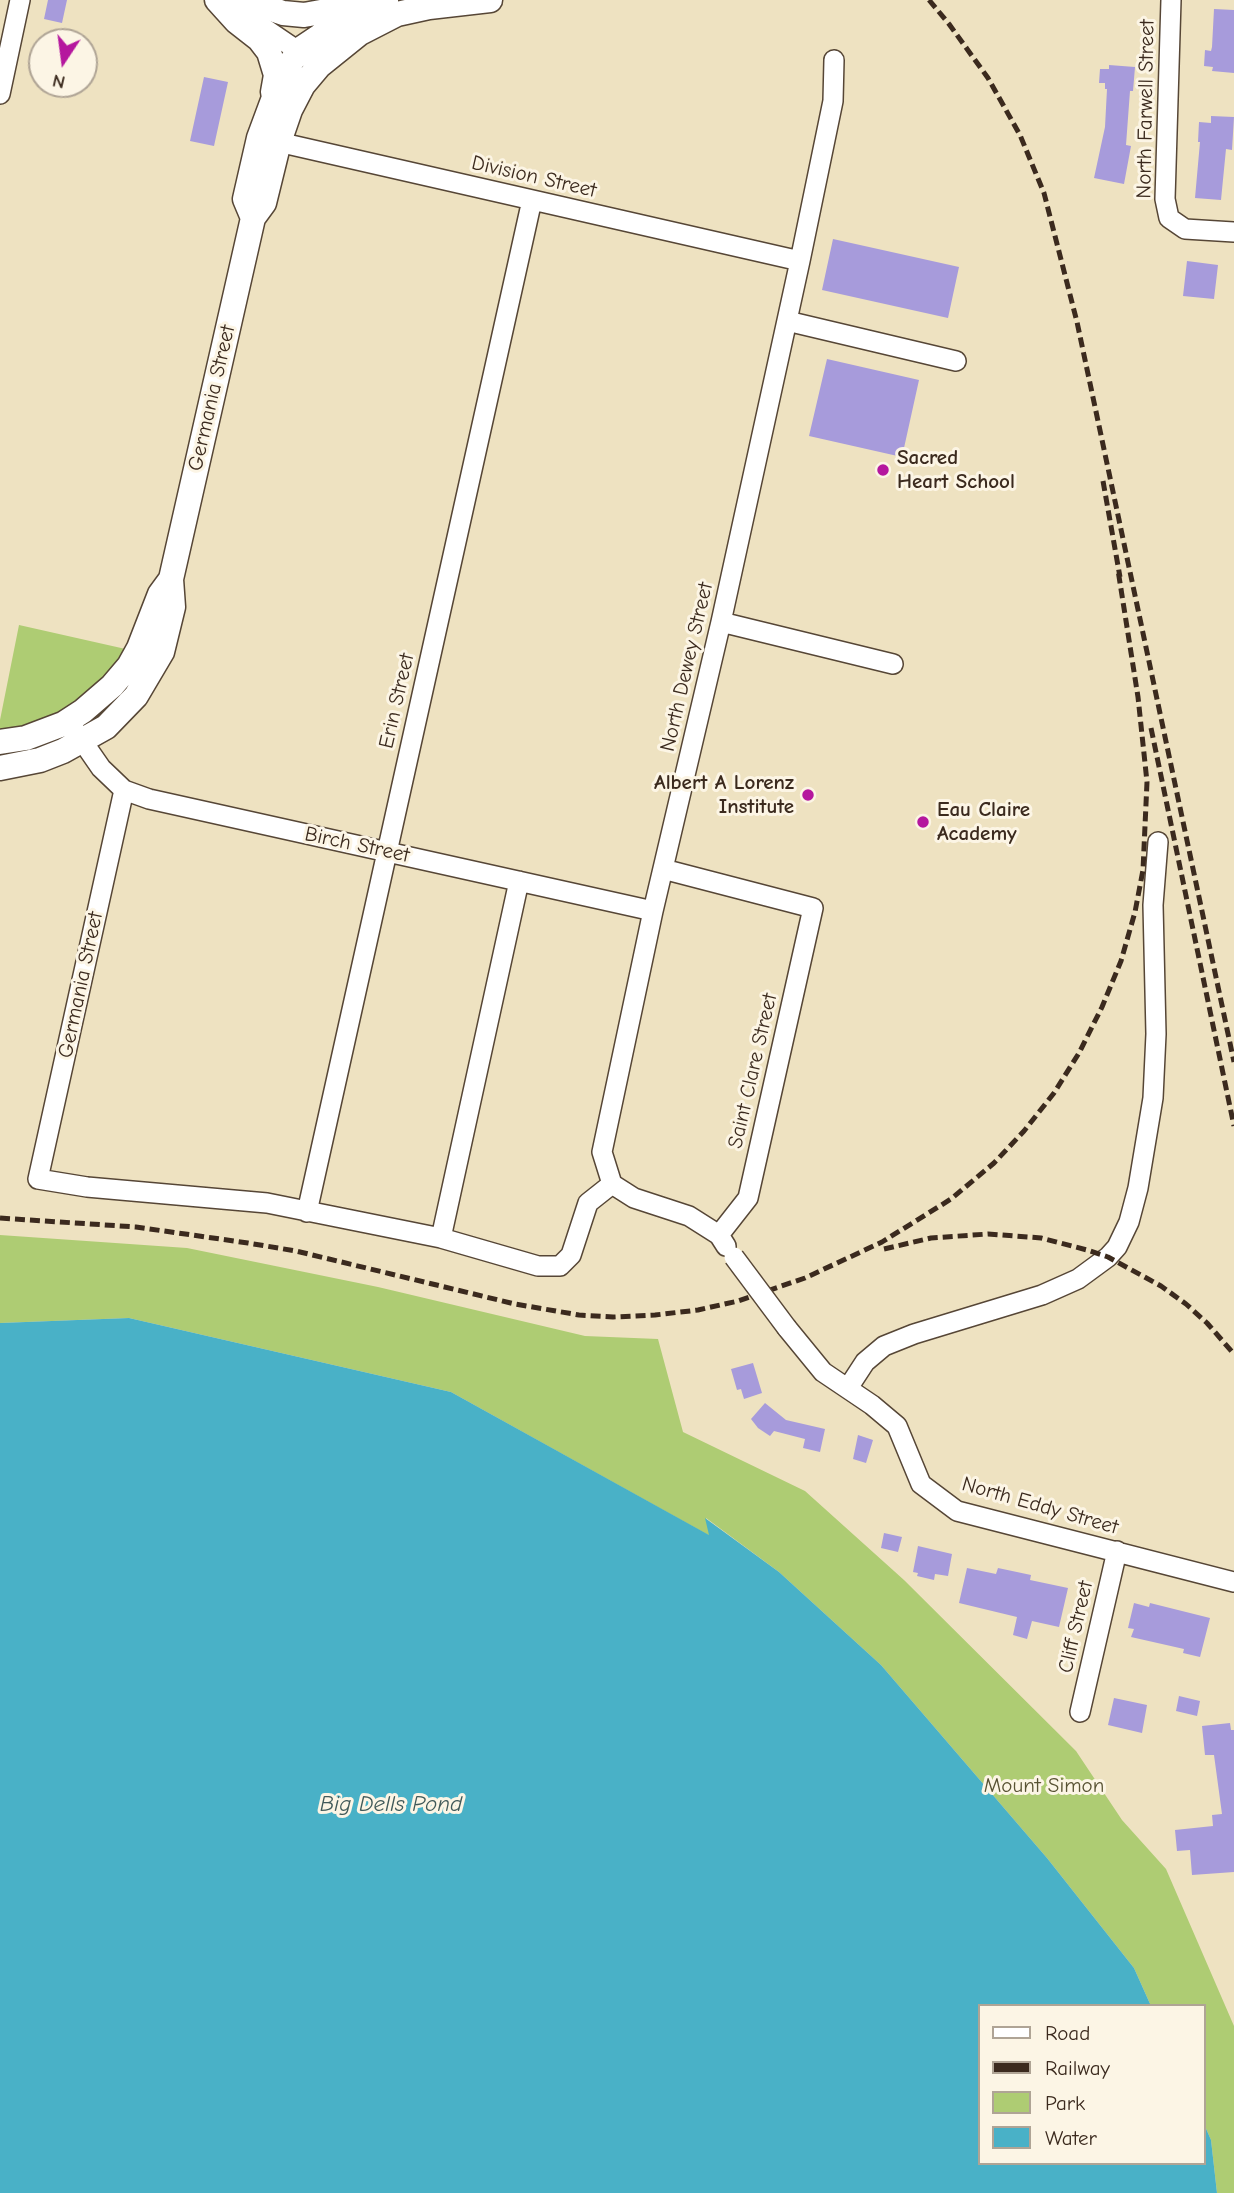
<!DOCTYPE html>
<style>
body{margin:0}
#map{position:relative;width:1234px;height:2193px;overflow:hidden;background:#eee2c1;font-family:"Comic Neue",sans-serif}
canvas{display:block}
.legend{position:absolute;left:978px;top:2004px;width:228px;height:161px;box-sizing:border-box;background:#fcf5e5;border:2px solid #afa495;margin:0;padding:9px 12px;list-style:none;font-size:21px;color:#3b2a1e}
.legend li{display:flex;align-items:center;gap:14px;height:35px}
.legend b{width:35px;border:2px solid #afa495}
.north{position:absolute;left:28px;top:28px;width:70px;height:70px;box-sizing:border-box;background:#fcf5e5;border:2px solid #afa495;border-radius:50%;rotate:193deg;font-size:19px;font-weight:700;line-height:28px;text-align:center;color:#3b2a1e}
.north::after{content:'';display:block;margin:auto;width:24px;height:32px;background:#b5179e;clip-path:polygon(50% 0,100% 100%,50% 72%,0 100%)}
</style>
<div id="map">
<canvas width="1234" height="2193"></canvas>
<ul class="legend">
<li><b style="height:9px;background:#fff"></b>Road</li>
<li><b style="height:9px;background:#3b2a1e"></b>Railway</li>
<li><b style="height:19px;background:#aecc73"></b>Park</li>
<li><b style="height:19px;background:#49b1c7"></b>Water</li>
</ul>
<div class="north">N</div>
</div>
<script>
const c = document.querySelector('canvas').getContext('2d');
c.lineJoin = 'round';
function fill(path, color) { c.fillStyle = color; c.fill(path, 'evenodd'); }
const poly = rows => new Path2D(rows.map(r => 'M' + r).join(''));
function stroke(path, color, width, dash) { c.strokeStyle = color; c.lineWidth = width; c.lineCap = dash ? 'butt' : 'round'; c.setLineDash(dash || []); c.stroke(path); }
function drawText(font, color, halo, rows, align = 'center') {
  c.font = font + ' "Comic Neue",sans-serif'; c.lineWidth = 6; c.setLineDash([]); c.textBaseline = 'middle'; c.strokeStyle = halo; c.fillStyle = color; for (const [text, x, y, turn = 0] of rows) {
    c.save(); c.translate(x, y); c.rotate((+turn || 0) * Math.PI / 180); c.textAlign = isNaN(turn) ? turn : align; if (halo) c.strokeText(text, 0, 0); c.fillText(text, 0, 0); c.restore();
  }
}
const green = poly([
 [19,625,130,650,121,664,62,715,0,734,0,720],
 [0,1235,187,1248,378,1287,585,1336,658,1339,683,1432,805,1491,904,1580,1076,1751,1122,1820,1166,1869,1234,2026,1234,2193,1217,2193,1211,2140,1204,2124,1204,2006,1151,2006,1134,1968,1047,1858,881,1665,779,1572,706,1518,710,1536,451,1392,129,1318,0,1323]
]);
const water = poly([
 [129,1318,451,1392,709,1535,705,1518,779,1572,881,1665,1047,1858,1134,1968,1151,2006,980,2006,980,2163,1204,2163,1204,2124,1211,2140,1217,2193,0,2193,0,1323]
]);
const building = poly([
 [48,0,67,0,62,23,44,19],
 [1214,9,1234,10,1234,73,1212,71,1213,67,1204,66,1205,50,1211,51,1212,47],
 [1109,65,1135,67,1133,91,1130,91,1126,145,1131,146,1124,184,1094,178,1105,127,1107,89,1105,89,1105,83,1099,83,1100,69,1109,69],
 [204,77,228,82,214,146,190,141],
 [1211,116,1234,117,1232,150,1226,149,1221,200,1195,198,1200,142,1198,142,1199,122,1211,123],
 [833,239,959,267,948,318,822,290],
 [1187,261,1218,265,1214,299,1183,296],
 [827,359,919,380,902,457,809,436],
 [753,1363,762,1393,744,1399,741,1389,737,1390,731,1369],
 [765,1403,786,1420,825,1429,820,1452,803,1448,805,1439,774,1431,770,1436,758,1428,751,1419],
 [858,1435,873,1440,866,1463,853,1459],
 [884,1533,902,1537,898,1552,881,1548],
 [918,1546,952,1554,948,1576,935,1574,934,1580,917,1576,918,1573,913,1572],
 [967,1568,996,1574,998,1568,1031,1575,1030,1580,1068,1588,1059,1627,1032,1621,1027,1639,1013,1635,1017,1617,959,1603],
 [1134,1603,1149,1607,1150,1603,1210,1618,1200,1657,1183,1653,1184,1649,1131,1637,1134,1629,1128,1628],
 [1179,1696,1200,1701,1197,1716,1176,1711],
 [1114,1698,1147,1705,1142,1733,1108,1725],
 [1230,1723,1231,1730,1234,1730,1234,1872,1192,1875,1190,1850,1177,1851,1175,1830,1213,1826,1212,1815,1222,1814,1214,1755,1205,1755,1202,1726]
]);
const minor = poly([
 [1171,0,1165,199,1169,218,1185,229,1234,232],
 [248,17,310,59],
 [0,94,20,0],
 [265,139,800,261],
 [787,321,956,361],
 [721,622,893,664],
 [74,729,101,768,124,790,149,799,653,911],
 [124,790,38,1179,87,1187,267,1203,441,1238,538,1266,560,1266,571,1255,588,1203,612,1184],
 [663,869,813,908,748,1198,719,1235],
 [612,1184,602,1152,653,911,721,622,800,261,833,101,834,60],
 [612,1184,634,1198,689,1216,719,1235,726,1246],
 [307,1212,532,200],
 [441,1238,519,881],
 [787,1328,823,1372,872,1405,897,1426,921,1484,957,1511,1234,1582],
 [848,1388,865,1362,884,1346,914,1334,1042,1295,1078,1279,1108,1257,1117,1247,1129,1222,1138,1188,1153,1098,1156,1034,1153,905,1158,842],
 [1080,1712,1117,1551]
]);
const major = poly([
 [217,0,236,21,259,39,269,52,276,75,273,92],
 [245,0,283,13,304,15,355,6],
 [253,218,245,199,259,138,282,76,299,50,347,18,386,0],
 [0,742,26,738,63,724,83,711,112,686,129,666,139,648,160,594,171,579],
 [0,768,40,760,63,751,106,727,136,696,162,652,173,607,171,579,253,218,264,203,279,142,290,110,303,85,319,66,360,33,397,14,429,7,490,0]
]);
const rail = poly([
 [929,0,949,24,988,78,1020,135,1044,193,1077,322,1234,1062],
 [1103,481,1120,577],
 [1151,728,1234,1126],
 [0,1218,136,1227,248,1243,296,1251,515,1304,579,1315,613,1317,655,1315,698,1310,738,1301,805,1278,882,1242,951,1199,994,1163,1024,1131,1054,1093,1079,1053,1102,1007,1121,961,1135,912,1143,870,1147,782,1138,697,1118,570],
 [884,1249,931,1238,988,1234,1041,1238,1087,1250,1108,1257,1161,1286,1186,1304,1207,1323,1234,1354]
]);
const minorBridge = poly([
 [734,1257,787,1328]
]);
const markers = [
 [883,470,7,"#b5179e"],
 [808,795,7,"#b5179e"],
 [923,822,7,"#b5179e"]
];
const streetNames = [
 ["North Farwell Street",1146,109,-89],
 ["Division Street",534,177,13],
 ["Germania Street",212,398,-77],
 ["North Dewey Street",687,667,-77],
 ["Erin Street",397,701,-77],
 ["Birch Street",357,845,12],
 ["Germania Street",81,985,-78],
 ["Saint Clare Street",753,1071,-77],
 ["North Eddy Street",1040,1506,16],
 ["Cliff Street",1076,1627,-77]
];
const poiNames = [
 ["Sacred",897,458],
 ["Heart School",897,482],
 ["Albert A Lorenz",794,783,"right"],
 ["Institute",794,807,"right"],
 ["Eau Claire",937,810],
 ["Academy",937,834]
];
const parkNames = [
 ["Mount Simon",1044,1786]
];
const waterNames = [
 ["Big Dells Pond",391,1804]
];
fill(green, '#aecc73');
fill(water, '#49b1c7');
fill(building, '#a79bdb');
stroke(minor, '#564636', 22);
stroke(major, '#564636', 27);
stroke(minor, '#fff', 19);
stroke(major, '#fff', 24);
stroke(rail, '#3b2a1e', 5, [10, 5]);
stroke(minorBridge, '#564636', 22, []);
stroke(minorBridge, '#fff', 19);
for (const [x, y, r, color] of markers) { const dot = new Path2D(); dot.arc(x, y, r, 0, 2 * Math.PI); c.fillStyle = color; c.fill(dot); stroke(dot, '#fcf5e5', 2.5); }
drawText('21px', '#3b2a1e', '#fcf5e5', streetNames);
drawText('bold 21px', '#3b2a1e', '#fcf5e5', poiNames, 'left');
drawText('21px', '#585233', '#fcf5e5', parkNames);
drawText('italic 23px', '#405959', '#fcf5e5', waterNames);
</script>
